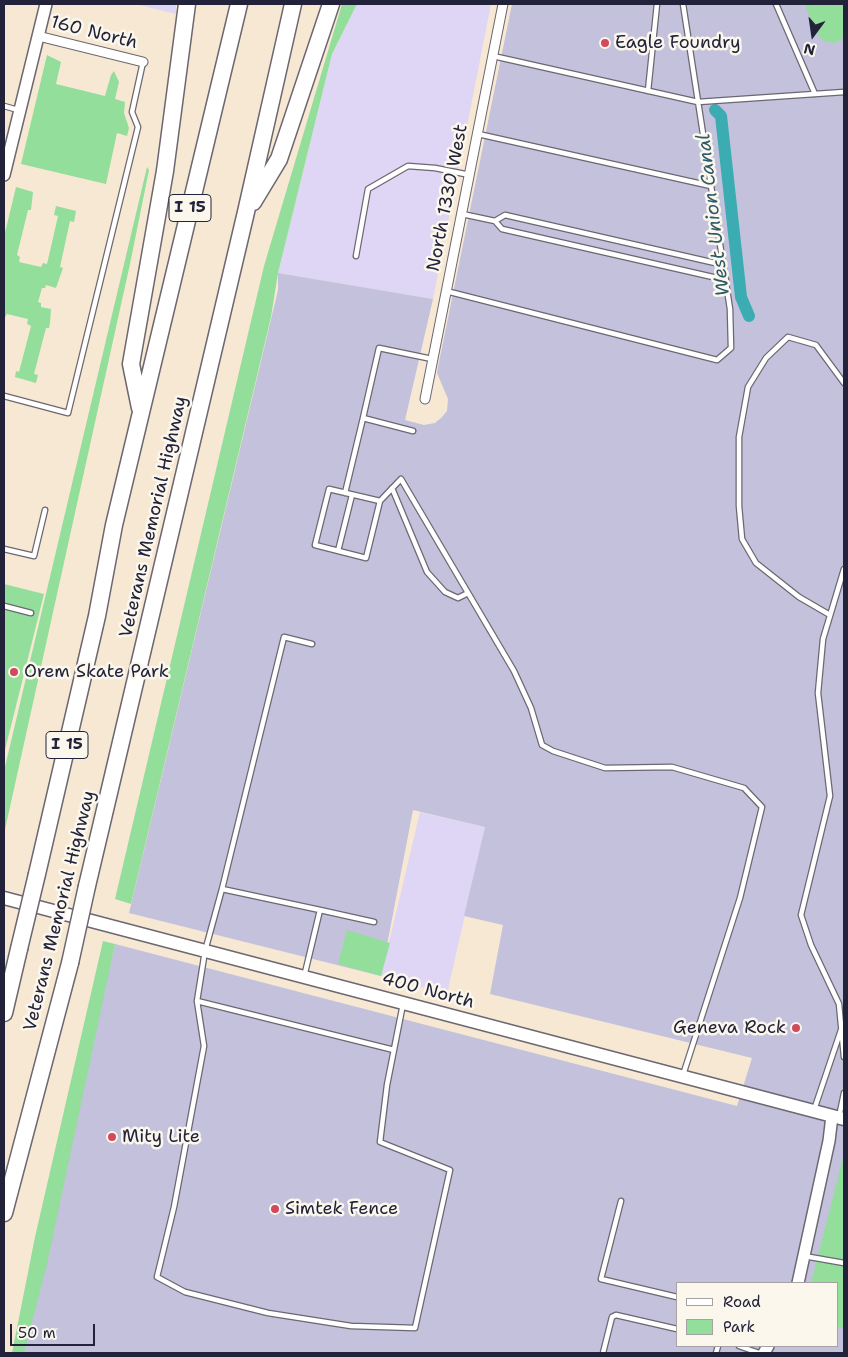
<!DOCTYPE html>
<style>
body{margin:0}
#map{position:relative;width:848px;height:1357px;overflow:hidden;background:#f6e8d2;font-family:"Shantell Sans",sans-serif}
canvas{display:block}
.frame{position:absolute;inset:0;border:5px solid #22223b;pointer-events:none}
.legend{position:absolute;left:676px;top:1282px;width:162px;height:65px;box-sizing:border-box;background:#fbf7ec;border:1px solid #a4a2a5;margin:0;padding:6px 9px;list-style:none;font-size:15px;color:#22223b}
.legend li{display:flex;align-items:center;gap:10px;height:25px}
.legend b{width:25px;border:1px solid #a4a2a5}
.north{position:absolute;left:788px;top:10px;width:50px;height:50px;-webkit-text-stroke:4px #fbf7ec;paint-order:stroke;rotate:194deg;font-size:14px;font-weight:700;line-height:20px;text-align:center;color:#22223b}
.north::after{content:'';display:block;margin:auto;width:18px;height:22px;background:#22223b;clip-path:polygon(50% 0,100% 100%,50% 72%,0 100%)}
.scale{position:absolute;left:10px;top:1324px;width:85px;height:22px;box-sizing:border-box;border:2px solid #22223b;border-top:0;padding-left:6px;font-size:15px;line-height:18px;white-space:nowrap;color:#22223b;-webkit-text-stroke:4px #fbf7ec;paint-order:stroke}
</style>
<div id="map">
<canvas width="848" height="1357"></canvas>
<div class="frame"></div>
<ul class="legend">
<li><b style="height:6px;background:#fff"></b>Road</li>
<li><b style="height:14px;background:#93de9a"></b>Park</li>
</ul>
<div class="north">N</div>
<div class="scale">50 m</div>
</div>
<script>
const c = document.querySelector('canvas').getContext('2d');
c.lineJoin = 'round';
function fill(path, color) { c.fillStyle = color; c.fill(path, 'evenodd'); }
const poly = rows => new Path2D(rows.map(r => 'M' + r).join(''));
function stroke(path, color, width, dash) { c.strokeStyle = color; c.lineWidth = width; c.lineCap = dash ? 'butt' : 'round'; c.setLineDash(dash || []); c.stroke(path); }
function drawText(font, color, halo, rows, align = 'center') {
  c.font = font + ' "Shantell Sans",sans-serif'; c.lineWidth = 5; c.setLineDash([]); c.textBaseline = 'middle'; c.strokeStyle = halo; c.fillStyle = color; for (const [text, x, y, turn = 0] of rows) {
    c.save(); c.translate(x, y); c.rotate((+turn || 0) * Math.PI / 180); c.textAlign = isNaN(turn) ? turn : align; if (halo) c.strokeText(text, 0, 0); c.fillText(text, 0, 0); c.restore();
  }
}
const built = poly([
 [135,4,176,4,176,14],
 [357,4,491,4,433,299,278,273,332,54],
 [420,812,485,827,447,994,381,976]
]);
const industrial = poly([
 [512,4,844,4,844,1353,17,1353,115,944,737,1106,752,1058,490,994,503,925,464,916,485,827,413,810,381,976,129,913,278,290,278,273,433,299,405,420,424,425,435,423,441,418,447,411,448,399,437,373,438,367],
 [677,1283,837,1283,837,1346,677,1346]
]);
const green = poly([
 [342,4,357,4,332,54,278,273,271,317,131,904,115,899,264,266],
 [805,4,844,4,843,38,834,43,824,41,815,32],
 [47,55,61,62,56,84,105,96,111,75,114,71,119,82,115,99,125,102,124,113,129,128,127,136,117,133,106,184,21,164],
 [147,167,149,170,130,264,4,834,4,771],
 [16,187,33,192,31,210,28,210,17,255,20,257,19,262,41,267,43,263,47,264,58,216,54,215,56,206,76,211,74,222,70,221,60,267,63,268,56,288,46,285,45,288,42,288,38,302,41,303,41,307,51,309,50,323,49,328,46,328,34,374,38,375,36,383,15,377,16,371,19,372,31,326,27,324,28,319,7,314,4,319,4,237],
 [4,584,44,594,4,754],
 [347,930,390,943,381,976,338,964],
 [103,941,115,944,47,1264,24,1353,12,1353,35,1237],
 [844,1154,844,1328,837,1326,837,1283,811,1283]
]);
const canal = poly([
 [715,110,721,116,741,297,749,316]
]);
const service = poly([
 [776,4,815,94],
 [493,56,698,102,844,92],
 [648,91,657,4],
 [4,106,18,110],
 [478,134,711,186],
 [462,214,495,221,502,229,726,280],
 [495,221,505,215,724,265],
 [356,256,368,189,408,166,435,168,470,175],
 [446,291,717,360,731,348,730,309,683,4],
 [4,396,68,413,138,127,132,112,143,62],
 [363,418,379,348,432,359],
 [392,488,427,572,445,592,458,598,468,593],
 [345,493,363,418,413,431],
 [380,501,329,489,315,545,366,558,380,501,401,479,514,671,531,708,542,745,553,751,605,768,672,767,744,788,762,807,740,898,683,1075],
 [4,549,34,556,45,510],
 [338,551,352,495],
 [844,569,823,639,818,693,830,796,801,915,811,945,839,1004,844,1057],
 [4,606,31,613],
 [830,615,799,597,756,563,742,539,739,506,739,437,748,387,766,358,788,337,816,345,844,383],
 [222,889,284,637,312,644],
 [320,910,374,922],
 [304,977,320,910,222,889,205,951,197,1001,204,1046,174,1207,157,1277,185,1292,268,1313,351,1326,415,1328,450,1170,380,1142,387,1085,403,1004],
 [197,1001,394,1050],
 [814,1110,841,1030],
 [839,1117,844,1093],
 [621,1201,601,1279,677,1297],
 [804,1256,844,1263],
 [739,1346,759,1353],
 [603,1353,612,1317,616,1315,677,1329],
 [716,1353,718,1346]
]);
const minor = poly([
 [38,36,143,62],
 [425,399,503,4]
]);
const tertiary = poly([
 [4,175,46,4],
 [798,1283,829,1141,832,1116],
 [764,1353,768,1346]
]);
const secondary = poly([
 [4,898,844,1119]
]);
const motorway = poly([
 [253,202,279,159,331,4],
 [140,408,131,364,165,171,187,4],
 [37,874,97,616,114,525,239,4],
 [87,886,246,212,293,4],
 [4,1013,19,949],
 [4,1213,70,963]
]);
const motorwayBridge = poly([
 [19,949,37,874],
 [70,963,87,886]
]);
const markers = [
 [605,43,5,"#d1495b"],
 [14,672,5,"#d1495b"],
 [796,1028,5,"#d1495b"],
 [112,1137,5,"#d1495b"],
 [275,1209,5,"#d1495b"]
];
const shields = [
 [190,208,42],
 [67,745,42]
];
const shieldNames = [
 ["I 15",190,208],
 ["I 15",67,745]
];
const streetNames = [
 ["160 North",94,33,14],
 ["North 1330 West",448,198,-79],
 ["Veterans Memorial Highway",154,517,-77],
 ["Veterans Memorial Highway",60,911,-76],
 ["400 North",428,991,15]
];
const poiNames = [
 ["Eagle Foundry",615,43],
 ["Orem Skate Park",24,672],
 ["Geneva Rock",786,1028,"right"],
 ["Mity Lite",122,1137],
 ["Simtek Fence",285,1209]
];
const waterNames = [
 ["West Union Canal",714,215,-97]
];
fill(built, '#dfd5f5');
fill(industrial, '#c3c1db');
fill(green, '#93de9a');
stroke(canal, '#3aacb2', 12);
stroke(service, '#6c6770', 7);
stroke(minor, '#6c6770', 11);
stroke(tertiary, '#6c6770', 14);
stroke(secondary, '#6c6770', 15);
stroke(motorway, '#6c6770', 19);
stroke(service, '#fff', 4.5);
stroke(minor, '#fff', 9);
stroke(tertiary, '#fff', 11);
stroke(secondary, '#fff', 12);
stroke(motorway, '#fff', 16);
stroke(motorwayBridge, '#6c6770', 19, []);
stroke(motorwayBridge, '#fff', 16);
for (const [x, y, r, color] of markers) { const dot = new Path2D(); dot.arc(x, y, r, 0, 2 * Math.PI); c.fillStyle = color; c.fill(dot); stroke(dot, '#fbf7ec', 2); }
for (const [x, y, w] of shields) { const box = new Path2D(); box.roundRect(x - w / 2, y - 13.5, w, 27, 4); c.fillStyle = '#fbf7ec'; c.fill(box); stroke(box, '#22223b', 1); }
drawText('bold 16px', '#22223b', null, shieldNames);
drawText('18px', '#22223b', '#fbf7ec', streetNames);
drawText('18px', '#22223b', '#fbf7ec', poiNames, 'left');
drawText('italic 19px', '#2c596b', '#fbf7ec', waterNames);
</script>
